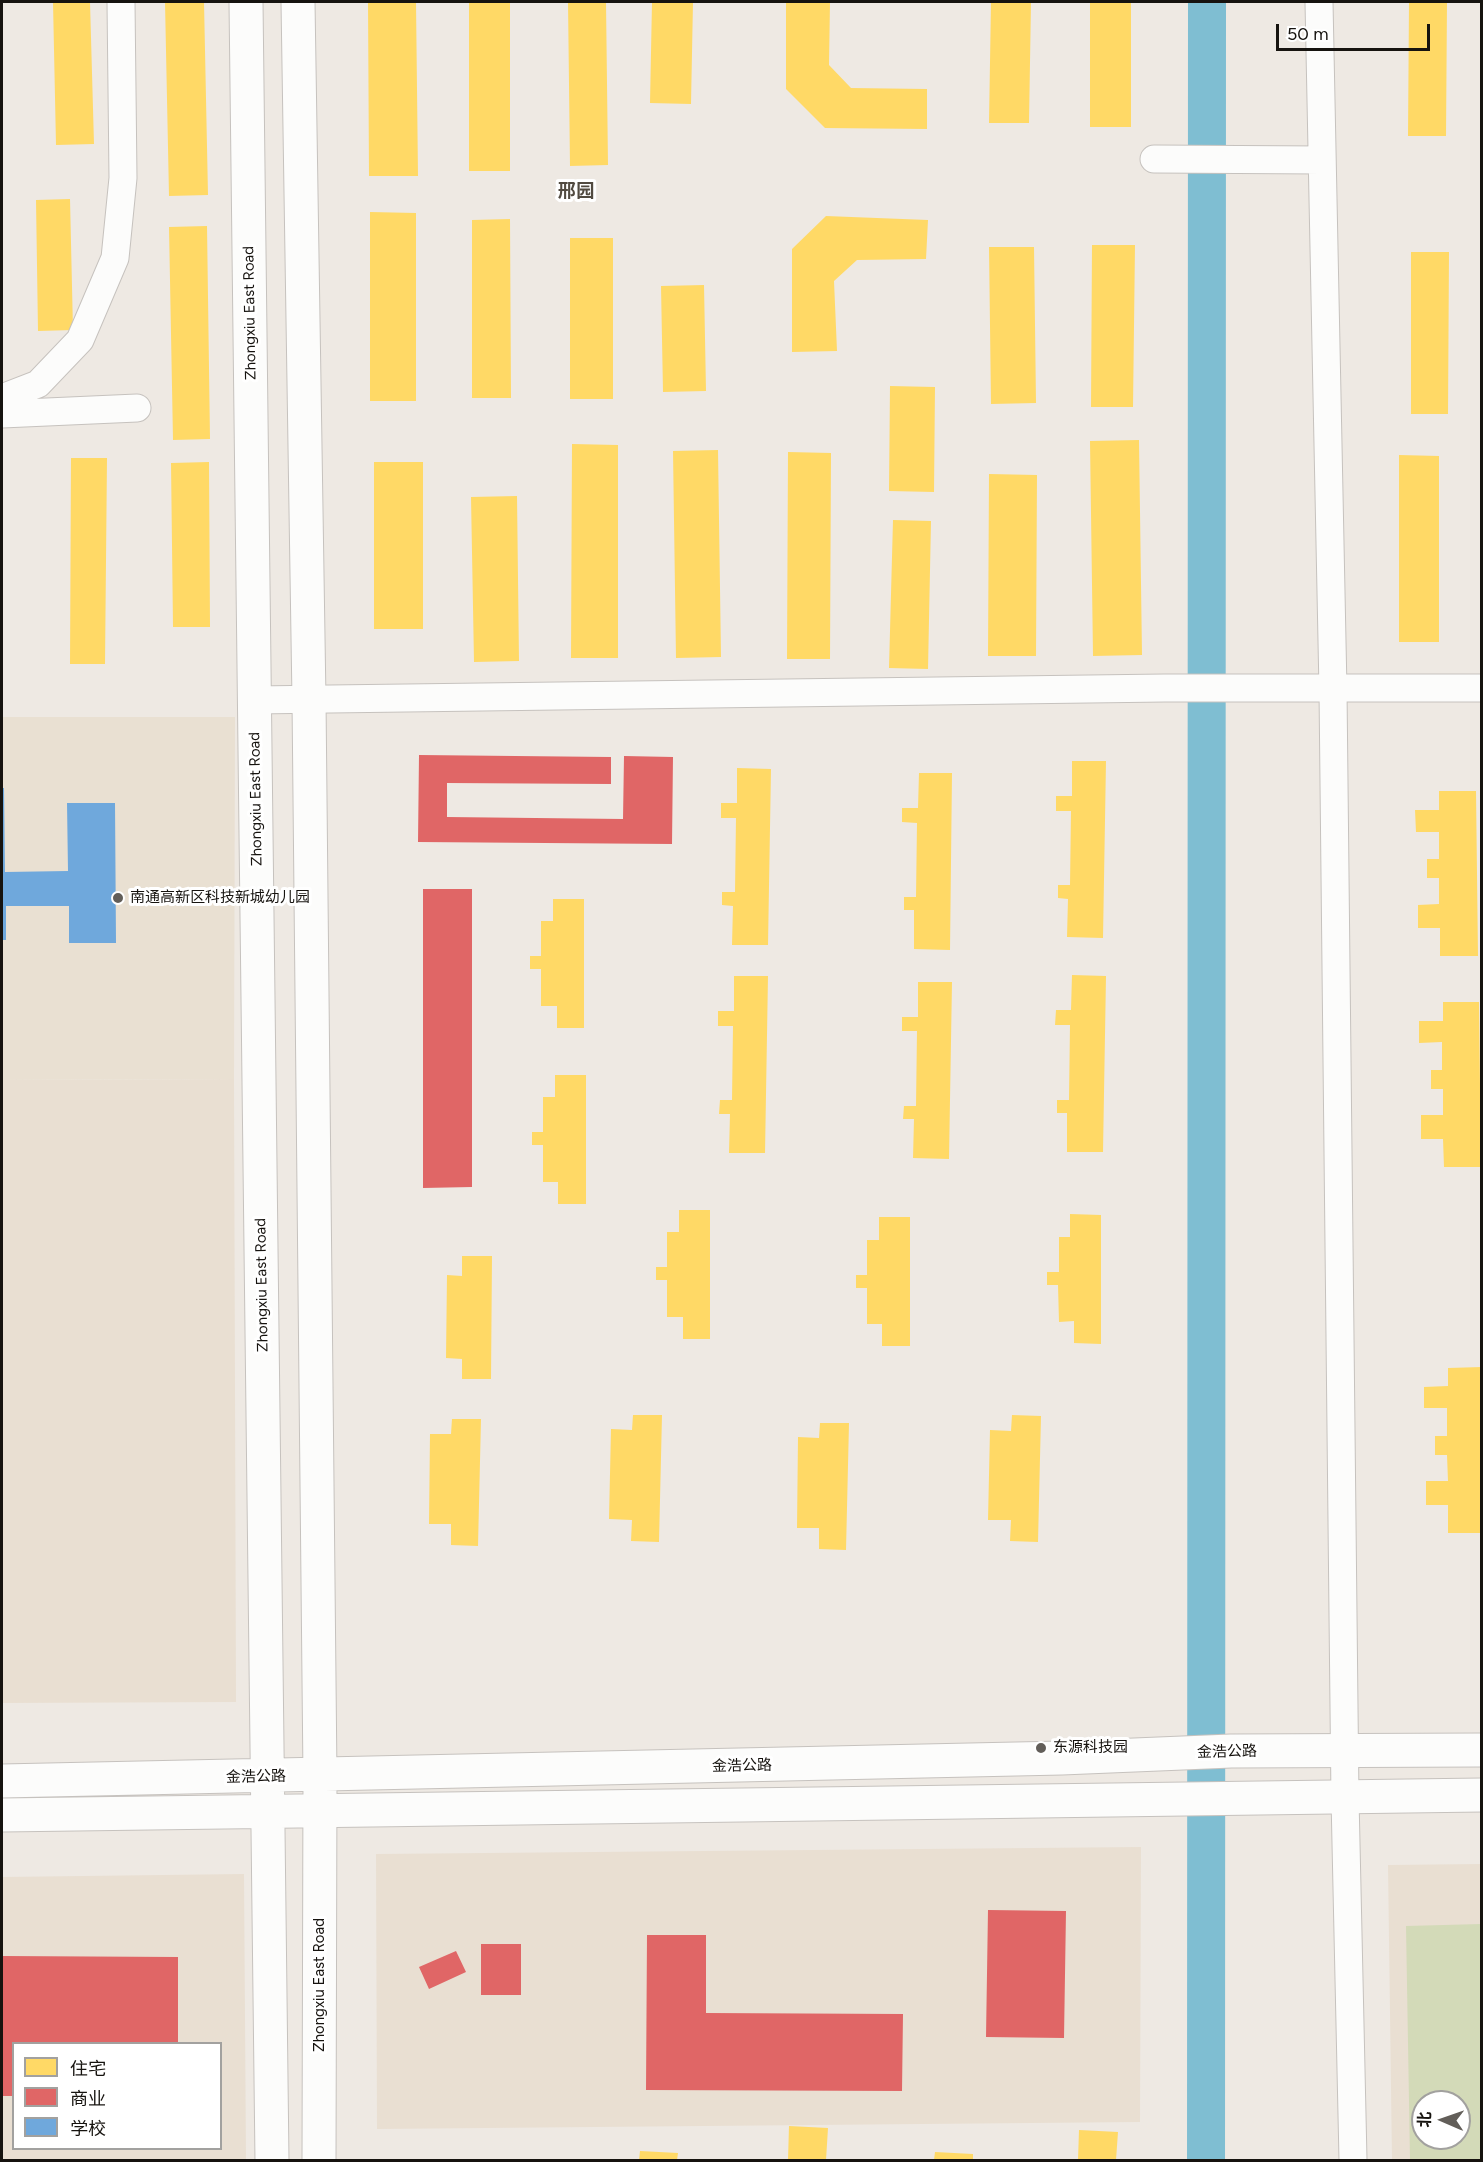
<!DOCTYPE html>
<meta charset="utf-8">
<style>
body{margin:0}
#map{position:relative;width:1483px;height:2162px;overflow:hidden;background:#eee9e3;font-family:Figtree,"Noto Sans SC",sans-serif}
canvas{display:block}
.frame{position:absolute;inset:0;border:3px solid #16130f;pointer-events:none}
.legend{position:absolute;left:12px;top:2042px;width:210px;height:108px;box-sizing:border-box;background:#fff;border:2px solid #a2a19f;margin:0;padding:8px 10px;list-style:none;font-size:18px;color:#16130f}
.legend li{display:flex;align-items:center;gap:12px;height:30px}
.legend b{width:30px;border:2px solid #a2a19f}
.north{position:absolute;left:1411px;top:2090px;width:60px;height:60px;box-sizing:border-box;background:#fff;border:2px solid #a2a19f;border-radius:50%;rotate:272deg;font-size:16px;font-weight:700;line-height:24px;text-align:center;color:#16130f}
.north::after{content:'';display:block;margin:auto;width:21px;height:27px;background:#625e59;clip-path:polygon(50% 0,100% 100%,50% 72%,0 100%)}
.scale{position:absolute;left:1276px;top:24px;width:154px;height:27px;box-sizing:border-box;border:3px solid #16130f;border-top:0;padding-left:8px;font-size:18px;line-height:21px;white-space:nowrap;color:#16130f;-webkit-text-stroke:4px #fff;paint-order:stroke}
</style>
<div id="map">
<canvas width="1483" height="2162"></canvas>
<div class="frame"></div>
<ul class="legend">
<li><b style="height:16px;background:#ffd966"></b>住宅</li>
<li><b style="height:16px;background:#e06666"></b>商业</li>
<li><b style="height:16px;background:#6fa8dc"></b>学校</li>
</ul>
<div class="north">北</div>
<div class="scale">50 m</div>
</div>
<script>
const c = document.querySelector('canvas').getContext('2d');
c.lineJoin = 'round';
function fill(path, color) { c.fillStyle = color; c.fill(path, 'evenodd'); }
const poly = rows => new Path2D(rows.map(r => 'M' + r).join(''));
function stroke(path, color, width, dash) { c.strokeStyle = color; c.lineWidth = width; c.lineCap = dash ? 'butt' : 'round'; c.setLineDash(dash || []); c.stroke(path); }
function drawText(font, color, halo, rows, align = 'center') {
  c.font = font + ' Figtree,"Noto Sans SC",sans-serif'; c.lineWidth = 6; c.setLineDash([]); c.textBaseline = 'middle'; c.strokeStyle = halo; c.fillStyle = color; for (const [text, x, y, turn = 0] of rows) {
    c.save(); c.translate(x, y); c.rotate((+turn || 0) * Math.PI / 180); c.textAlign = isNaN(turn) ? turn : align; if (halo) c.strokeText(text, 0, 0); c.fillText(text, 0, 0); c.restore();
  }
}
const built = poly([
 [234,1079,236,1702,2,1703,2,1080],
 [1141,1847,1140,2122,377,2129,376,1854],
 [1481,1864,1481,2160,1392,2160,1388,1865],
 [1423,2102,1459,2102,1459,2138,1423,2138],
 [244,1874,246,2160,2,2160,2,1877],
 [14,2044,220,2044,220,2148,14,2148]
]);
const education = poly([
 [2,717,235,717,234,1079,2,1080]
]);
const green = poly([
 [1481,1924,1481,2160,1410,2160,1406,1926],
 [1423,2102,1459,2102,1459,2138,1423,2138]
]);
const homes = poly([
 [53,2,90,2,94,144,56,145],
 [165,2,204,2,208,195,169,196],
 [368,2,416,2,418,176,369,176],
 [469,2,510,2,510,171,469,171],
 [568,2,606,2,608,165,570,166],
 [652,2,693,2,691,104,650,103],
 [786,2,830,2,829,65,851,88,927,89,927,129,825,128,786,89],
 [991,2,1031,2,1029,123,989,123],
 [1090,2,1131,2,1131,127,1090,127],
 [1409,2,1447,2,1446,136,1408,136],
 [70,199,73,330,38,331,36,200],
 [370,212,416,213,416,401,370,401],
 [826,216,928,220,926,259,857,260,834,281,837,351,792,352,792,249],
 [510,219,511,398,472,398,472,220],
 [207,226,210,439,173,440,169,227],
 [570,238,613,238,613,399,570,399],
 [1092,245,1135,245,1133,407,1091,407],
 [989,247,1034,247,1036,403,991,404],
 [1411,252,1449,252,1448,414,1411,414],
 [704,285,706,391,663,392,661,286],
 [890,386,935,387,934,492,889,491],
 [1139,440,1142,655,1093,656,1090,441],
 [572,444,618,445,618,658,571,658],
 [718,450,721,657,676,658,673,451],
 [788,452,831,453,830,659,787,659],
 [1399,455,1439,456,1439,642,1399,642],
 [71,458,107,458,105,664,70,664],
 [209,462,210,627,173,627,171,463],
 [374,462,423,462,423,629,374,629],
 [989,474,1037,475,1036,656,988,656],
 [517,496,519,661,474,662,471,497],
 [893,520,931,521,928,669,889,668],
 [1072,761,1106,761,1103,938,1067,937,1068,899,1058,898,1058,885,1070,885,1071,811,1056,811,1056,796,1072,796],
 [737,768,771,769,768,945,732,945,733,906,722,905,722,892,735,892,736,818,721,818,721,803,737,803],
 [919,773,952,773,950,950,914,949,914,910,904,910,904,897,916,897,917,823,902,822,902,808,918,808],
 [1439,791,1476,791,1478,956,1440,956,1440,928,1418,928,1418,905,1439,904,1439,878,1427,878,1427,859,1439,859,1439,832,1416,832,1415,810,1439,810],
 [553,899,584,899,584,1028,557,1028,557,1006,541,1006,541,969,530,969,530,956,541,956,541,921,553,921],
 [1072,975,1106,976,1103,1152,1067,1152,1067,1113,1057,1113,1057,1100,1069,1100,1070,1025,1055,1025,1056,1010,1071,1010],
 [734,976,768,976,765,1153,729,1153,730,1114,719,1114,720,1100,732,1100,733,1026,718,1026,718,1011,734,1011],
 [918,982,952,982,949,1159,913,1158,914,1119,903,1119,904,1106,916,1106,917,1031,902,1031,902,1017,918,1017],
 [1443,1002,1479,1002,1481,1167,1444,1167,1443,1139,1421,1139,1421,1115,1443,1115,1443,1089,1431,1089,1431,1070,1442,1070,1442,1042,1419,1043,1419,1021,1443,1021],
 [555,1075,586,1075,586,1204,558,1204,558,1182,543,1182,543,1145,532,1145,532,1132,543,1132,543,1097,555,1097],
 [679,1210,710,1210,710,1339,683,1339,683,1317,667,1317,667,1280,656,1280,656,1267,667,1267,667,1232,679,1232],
 [1070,1214,1101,1215,1101,1344,1074,1343,1074,1321,1059,1322,1058,1285,1047,1285,1047,1272,1059,1272,1059,1237,1070,1237],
 [879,1217,910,1217,910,1346,882,1346,882,1324,867,1324,867,1288,856,1288,856,1275,867,1275,867,1240,879,1240],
 [462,1256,492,1256,491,1379,462,1379,462,1359,446,1358,447,1275,462,1276],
 [1482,1367,1482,1533,1448,1533,1448,1505,1426,1505,1426,1481,1448,1481,1447,1455,1435,1455,1435,1436,1447,1436,1447,1408,1424,1408,1424,1387,1448,1386,1448,1368],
 [633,1415,662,1415,659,1542,631,1541,632,1520,609,1519,611,1429,632,1430],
 [1012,1415,1041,1416,1038,1542,1010,1541,1011,1520,988,1520,990,1430,1011,1431],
 [452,1419,481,1419,478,1546,451,1545,451,1524,429,1524,430,1434,451,1434],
 [820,1423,849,1423,846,1550,819,1549,819,1528,797,1528,798,1437,819,1438],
 [789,2126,828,2128,826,2160,788,2160],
 [1079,2130,1118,2132,1116,2160,1078,2160],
 [640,2151,678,2153,677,2160,639,2160],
 [935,2152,973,2154,973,2160,934,2160]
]);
const shops = poly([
 [419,755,611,757,611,784,447,783,447,817,623,819,624,756,673,757,672,844,418,842],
 [423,889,472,889,472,1187,423,1188],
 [988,1910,1066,1911,1064,2038,986,2037],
 [647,1935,706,1935,706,2013,903,2014,902,2091,646,2090],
 [481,1944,521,1944,521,1995,481,1995],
 [456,1951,466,1972,429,1989,419,1967],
 [2,1956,178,1957,178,2044,14,2044,14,2096,2,2096]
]);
const schools = poly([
 [2,788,4,788,5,872,68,871,67,803,115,803,116,943,69,943,69,906,6,906,6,940,2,940]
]);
const river = poly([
 [1206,2160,1207,2]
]);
const minor = poly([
 [1319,2,1333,690,1345,1798,1353,2160],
 [1154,159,1322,160],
 [2,398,38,384,80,340,115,258,123,178,121,2],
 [2,414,137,408],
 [254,700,1165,688,1482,688]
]);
const major = poly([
 [246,2,272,2160],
 [298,2,309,700,320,1776,319,2160],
 [2,1781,1062,1758,1231,1751,1482,1750],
 [2,1815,1482,1795]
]);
const markers = [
 [118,898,6,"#625e59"],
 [1041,1748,6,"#625e59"]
];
const streetNames = [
 ["Zhongxiu East Road",250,313,-91],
 ["Zhongxiu East Road",256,799,-91],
 ["Zhongxiu East Road",262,1285,-91],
 ["金浩公路",1227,1752,-1],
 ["金浩公路",742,1766,-1],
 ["金浩公路",256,1777,-1],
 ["Zhongxiu East Road",320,1985,-90]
];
const poiNames = [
 ["南通高新区科技新城幼儿园",130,898],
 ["东源科技园",1053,1748]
];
const quarterNames = [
 ["邢园",576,192]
];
fill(built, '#e9dfd2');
fill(education, '#e9e0d2');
fill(green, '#d3dab8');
fill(homes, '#ffd966');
fill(shops, '#e06666');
fill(schools, '#6fa8dc');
stroke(river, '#7fbed2', 38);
stroke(minor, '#c6c2be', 29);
stroke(major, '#c6c2be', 35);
stroke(minor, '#fcfcfb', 27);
stroke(major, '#fcfcfb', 33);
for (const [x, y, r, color] of markers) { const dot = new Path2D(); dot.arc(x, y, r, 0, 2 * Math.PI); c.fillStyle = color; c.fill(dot); stroke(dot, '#fff', 2); }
drawText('15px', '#16130f', '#fff', streetNames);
drawText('15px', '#16130f', '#fff', poiNames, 'left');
drawText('bold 18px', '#514a40', '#fff', quarterNames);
</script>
